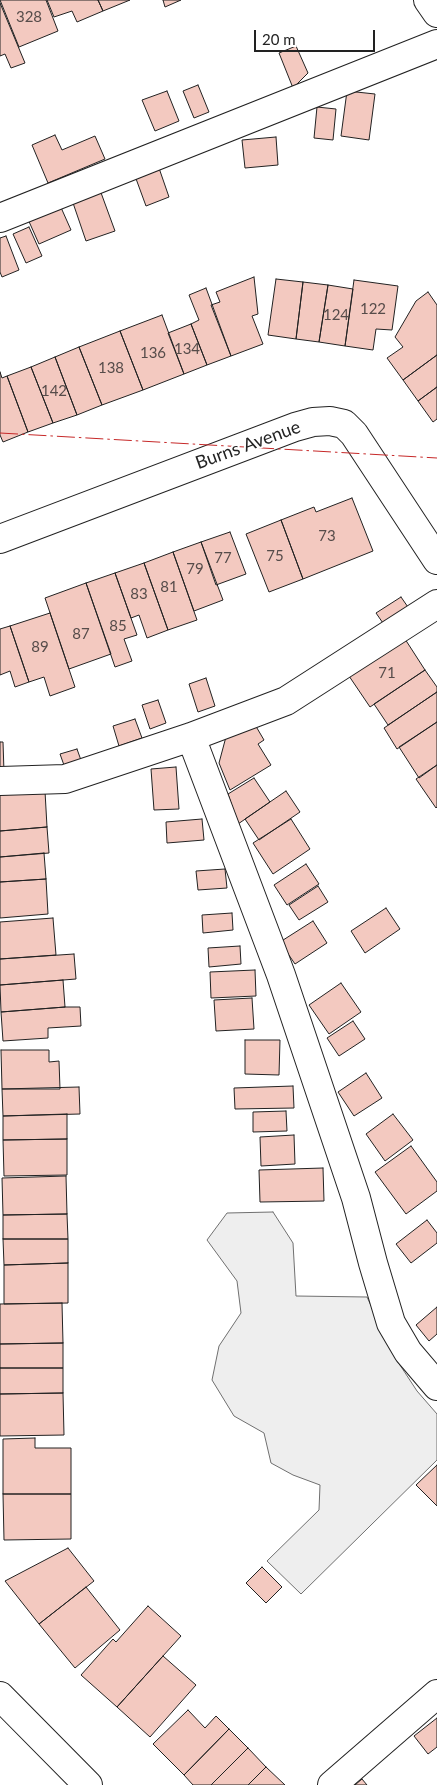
<!DOCTYPE html>
<style>
body{margin:0}
#map{position:relative;width:437px;height:1785px;overflow:hidden;background:#fff;font-family:Lato,sans-serif}
canvas{display:block}
.scale{position:absolute;left:254px;top:30px;width:121px;height:22px;box-sizing:border-box;border:2px solid #222;border-top:0;padding-left:6px;font-size:15px;line-height:18px;white-space:nowrap;color:#222;-webkit-text-stroke:4px #fff;paint-order:stroke}
</style>
<div id="map">
<canvas width="437" height="1785"></canvas>
<div class="scale">20 m</div>
</div>
<script>
const c = document.querySelector('canvas').getContext('2d');
c.lineJoin = 'round';
function fill(path, color) { c.fillStyle = color; c.fill(path, 'evenodd'); }
const poly = rows => new Path2D(rows.map(r => 'M' + r).join(''));
function stroke(path, color, width, dash) { c.strokeStyle = color; c.lineWidth = width; c.lineCap = dash ? 'butt' : 'round'; c.setLineDash(dash || []); c.stroke(path); }
function drawText(font, color, halo, rows, align = 'center') {
  c.font = font + ' Lato,sans-serif'; c.lineWidth = 4; c.setLineDash([]); c.textBaseline = 'middle'; c.strokeStyle = halo; c.fillStyle = color; for (const [text, x, y, turn = 0] of rows) {
    c.save(); c.translate(x, y); c.rotate((+turn || 0) * Math.PI / 180); c.textAlign = isNaN(turn) ? turn : align; if (halo) c.strokeText(text, 0, 0); c.fillText(text, 0, 0); c.restore();
  }
}
const green = poly([
 [273,1212,293,1243,296,1296,367,1297,396,1359,417,1391,437,1414,437,1460,301,1594,267,1561,319,1510,320,1485,293,1475,271,1463,264,1433,234,1416,212,1380,219,1346,241,1313,237,1281,207,1240,227,1213,273,1212]
]);
const building = poly([
 [0,0,46,0,58,31,19,47,0,0],
 [47,0,98,0,103,11,77,22,72,11,54,17,47,0],
 [98,0,130,0,103,11,98,0],
 [163,0,181,0,165,7,163,0],
 [0,3,25,63,11,68,5,54,0,56,0,3],
 [296,46,308,73,293,88,279,53,296,46],
 [198,85,209,112,194,118,183,91,198,85],
 [167,91,179,121,155,131,142,100,167,91],
 [347,91,375,94,369,140,341,136,347,91],
 [317,107,336,109,333,140,314,138,317,107],
 [55,135,62,150,95,136,105,159,48,183,32,145,55,135],
 [276,137,278,165,245,168,242,140,276,137],
 [159,168,169,197,146,206,135,176,159,168],
 [100,190,115,231,86,241,72,200,100,190],
 [59,203,71,230,39,244,27,217,59,203],
 [29,227,42,256,26,263,13,234,29,227],
 [6,236,19,270,2,277,0,272,0,238,6,236],
 [254,277,258,314,252,316,263,344,231,356,211,305,220,302,216,292,254,277],
 [276,279,303,282,296,339,268,335,276,279],
 [354,280,398,286,392,330,376,329,373,350,345,346,354,280],
 [303,282,328,285,319,342,296,339,303,282],
 [328,285,353,289,345,346,319,342,328,285],
 [206,288,231,356,207,365,191,324,199,320,189,295,206,288],
 [428,292,437,305,437,355,403,380,387,358,403,347,395,337,416,301,428,292],
 [162,315,184,374,143,390,120,331,162,315],
 [191,324,207,365,184,374,168,333,191,324],
 [120,331,143,390,102,405,79,347,120,331],
 [79,347,102,405,77,415,55,357,79,347],
 [437,355,437,387,418,401,403,380,437,355],
 [55,357,77,415,53,423,31,367,55,357],
 [31,367,53,423,28,432,7,376,31,367],
 [0,372,2,378,7,376,28,432,3,442,0,435,0,372],
 [437,387,437,419,433,422,418,401,437,387],
 [352,498,373,551,303,579,281,520,314,507,316,512,352,498],
 [281,520,303,579,269,592,246,534,281,520],
 [230,532,246,574,216,585,201,542,230,532],
 [201,542,223,600,194,611,173,552,201,542],
 [173,552,197,620,168,630,144,563,173,552],
 [144,563,168,630,147,638,139,615,131,618,115,573,144,563],
 [115,573,137,635,124,639,132,661,115,667,86,583,115,573],
 [86,583,111,654,69,669,45,598,86,583],
 [401,597,410,610,385,626,376,613,401,597],
 [50,613,75,687,50,696,44,677,29,682,10,626,50,613],
 [10,626,29,682,15,687,10,671,0,675,0,629,10,626],
 [405,639,425,670,370,707,349,676,405,639],
 [425,670,437,687,437,692,388,725,374,704,425,670],
 [206,678,215,706,198,712,189,684,206,678],
 [437,692,437,722,397,749,384,728,437,692],
 [158,700,166,723,150,729,142,705,158,700],
 [135,719,142,738,119,746,113,726,135,719],
 [437,722,437,765,419,778,399,747,437,722],
 [254,723,264,740,258,744,271,765,230,790,219,763,227,733,254,723],
 [0,742,3,742,4,772,0,772,0,742],
 [77,749,82,763,65,768,60,754,77,749],
 [437,765,437,807,436,808,416,779,437,765],
 [176,767,179,809,154,810,151,769,176,767],
 [254,778,270,802,238,824,228,794,254,778],
 [45,791,47,827,0,831,0,795,45,791],
 [286,791,300,812,259,840,245,819,286,791],
 [202,819,204,840,167,843,166,822,202,819],
 [291,819,310,849,273,874,253,843,291,819],
 [47,827,49,853,0,857,0,831,47,827],
 [44,853,46,879,0,882,0,857,44,853],
 [306,864,319,884,287,905,274,885,306,864],
 [225,869,227,888,198,890,196,871,225,869],
 [46,879,48,914,0,918,0,882,46,879],
 [318,886,328,902,299,920,289,905,318,886],
 [386,908,400,929,365,953,351,931,386,908],
 [232,913,233,930,203,933,202,915,232,913],
 [53,918,56,955,0,959,0,922,53,918],
 [313,921,327,943,295,964,280,942,313,921],
 [240,946,241,964,209,967,208,948,240,946],
 [74,954,76,979,0,985,0,959,74,954],
 [255,970,256,996,211,998,210,972,255,970],
 [63,980,65,1007,1,1012,0,985,63,980],
 [341,983,361,1012,329,1034,309,1005,341,983],
 [252,998,254,1029,216,1031,214,1000,252,998],
 [65,1007,80,1007,81,1026,48,1028,48,1038,3,1041,1,1012,65,1007],
 [353,1021,365,1039,339,1056,327,1038,353,1021],
 [245,1040,280,1040,279,1075,245,1074,245,1040],
 [1,1050,49,1050,49,1062,59,1061,60,1089,2,1089,1,1050],
 [366,1073,382,1098,354,1116,338,1092,366,1073],
 [293,1086,294,1108,235,1109,234,1088,293,1086],
 [79,1087,80,1114,3,1116,2,1089,79,1087],
 [286,1111,287,1131,253,1132,253,1112,286,1111],
 [67,1114,67,1139,3,1140,3,1116,67,1114],
 [393,1114,413,1140,385,1161,366,1134,393,1114],
 [294,1135,295,1164,261,1166,260,1137,294,1135],
 [67,1139,67,1175,4,1176,3,1140,67,1139],
 [411,1146,437,1182,437,1191,406,1214,375,1172,411,1146],
 [323,1168,324,1201,260,1202,259,1170,323,1168],
 [66,1176,67,1214,3,1215,2,1178,66,1176],
 [67,1214,68,1239,3,1239,3,1215,67,1214],
 [427,1220,437,1233,437,1243,411,1263,396,1244,427,1220],
 [3,1239,68,1239,68,1263,4,1265,3,1239],
 [68,1263,68,1303,4,1304,4,1265,68,1263],
 [62,1303,63,1343,0,1344,0,1304,62,1303],
 [437,1307,437,1334,429,1341,416,1325,437,1307],
 [63,1343,63,1368,0,1368,0,1344,63,1343],
 [0,1368,63,1368,63,1393,0,1394,0,1368],
 [63,1393,64,1435,0,1436,0,1394,63,1393],
 [35,1438,35,1448,71,1448,71,1494,3,1494,3,1439,35,1438],
 [437,1465,437,1506,416,1485,437,1465],
 [3,1494,71,1494,71,1539,4,1540,3,1494],
 [68,1548,94,1581,39,1624,5,1581,68,1548],
 [262,1567,282,1587,266,1603,246,1583,262,1567],
 [86,1587,120,1630,75,1668,39,1624,86,1587],
 [148,1606,181,1636,117,1707,81,1675,113,1639,116,1642,148,1606],
 [163,1656,196,1685,150,1737,117,1707,163,1656],
 [188,1710,205,1728,216,1716,229,1729,184,1775,153,1744,188,1710],
 [437,1718,437,1747,428,1754,414,1736,437,1718],
 [229,1729,248,1748,211,1785,193,1785,184,1775,229,1729],
 [248,1748,266,1767,248,1785,211,1785,248,1748],
 [266,1767,285,1785,248,1785,266,1767],
 [362,1779,367,1785,355,1785,362,1779]
]);
const minor = poly([
 [428,0,437,13],
 [0,218,437,44],
 [0,539,295,427,313,422,330,421,344,424,354,434,437,560],
 [191,737,281,975,356,1198,373,1263,391,1323,408,1352,437,1386],
 [0,781,65,779,191,737,286,701,437,604],
 [0,1696,88,1785],
 [332,1785,437,1694]
]);
const power = poly([
 [0,433,437,458]
]);
const numberNames = [
 ["328",29,17],
 ["122",373,309],
 ["124",336,315],
 ["134",187,349],
 ["136",153,353],
 ["138",111,368],
 ["142",54,391],
 ["73",327,536],
 ["75",275,556],
 ["77",223,558],
 ["79",195,569],
 ["81",169,587],
 ["83",139,594],
 ["85",118,626],
 ["87",81,634],
 ["89",40,647],
 ["71",387,673]
];
const streetNames = [
 ["Burns Avenue",248,445,-20]
];
fill(green, '#eee');
stroke(green, '#6f6f6f', 1);
fill(building, '#f3c9c0');
stroke(building, '#222', 1);
stroke(minor, '#222', 30);
stroke(minor, '#fff', 28);
stroke(power, '#c62828', 1, [18, 4, 2.5, 4]);
drawText('15px', '#564c4a', null, numberNames);
drawText('18px', '#222', '#fff', streetNames);
</script>
